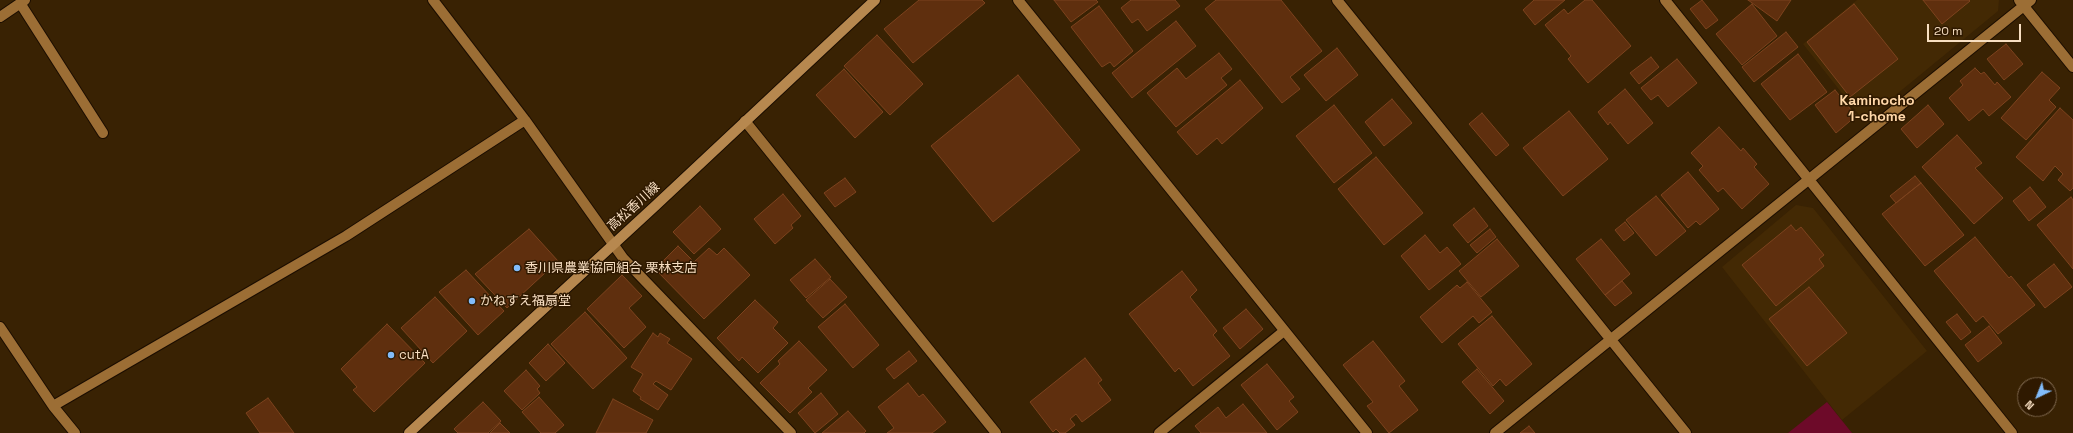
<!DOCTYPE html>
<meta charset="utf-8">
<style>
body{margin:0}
#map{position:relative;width:2073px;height:433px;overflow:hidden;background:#392203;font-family:"Space Grotesk",sans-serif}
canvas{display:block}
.north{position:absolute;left:2017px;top:377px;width:40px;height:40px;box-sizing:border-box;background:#2f1900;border:1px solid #7f684e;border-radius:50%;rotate:223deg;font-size:11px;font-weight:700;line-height:16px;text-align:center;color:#f8dfc2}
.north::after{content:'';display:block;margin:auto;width:14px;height:18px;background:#82bcfa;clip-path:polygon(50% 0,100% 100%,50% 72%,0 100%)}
.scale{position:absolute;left:1927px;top:24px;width:94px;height:18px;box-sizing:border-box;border:2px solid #f8dfc2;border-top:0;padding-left:5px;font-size:12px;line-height:14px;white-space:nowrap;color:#f8dfc2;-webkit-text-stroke:3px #2f1900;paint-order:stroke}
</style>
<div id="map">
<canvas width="2073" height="433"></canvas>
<div class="north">N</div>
<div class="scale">20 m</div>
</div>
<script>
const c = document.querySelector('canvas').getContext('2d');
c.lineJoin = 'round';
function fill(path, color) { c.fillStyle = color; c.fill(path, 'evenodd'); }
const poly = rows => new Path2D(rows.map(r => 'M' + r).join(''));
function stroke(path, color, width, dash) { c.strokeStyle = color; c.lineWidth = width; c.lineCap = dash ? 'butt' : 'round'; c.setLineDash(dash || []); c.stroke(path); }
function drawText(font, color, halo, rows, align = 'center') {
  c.font = font + ' "Space Grotesk","Noto Sans JP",sans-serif'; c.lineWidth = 3; c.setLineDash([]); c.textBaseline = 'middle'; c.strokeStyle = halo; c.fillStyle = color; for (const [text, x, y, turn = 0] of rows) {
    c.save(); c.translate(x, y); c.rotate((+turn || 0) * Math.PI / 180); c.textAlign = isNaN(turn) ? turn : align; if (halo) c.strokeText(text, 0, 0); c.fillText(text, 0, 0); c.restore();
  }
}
const built = poly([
 [1857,0,1999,0,1998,11,1864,121,1803,44],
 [1796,205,1813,208,1927,351,1842,420,1722,267]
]);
const green = poly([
 [1827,402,1852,433,1788,433]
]);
const building = poly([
 [919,0,982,0,985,3,913,63,884,29,919,0],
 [1054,0,1096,0,1098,2,1071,22,1054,0],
 [1131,0,1175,0,1180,6,1147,31,1138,19,1132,23,1121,8,1131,0],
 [1216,0,1281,0,1322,51,1290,77,1300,89,1282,103,1205,9,1216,0],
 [1534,0,1565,0,1535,25,1523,10,1534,0],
 [1585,0,1592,0,1631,46,1588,83,1568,59,1571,56,1545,25,1564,9,1568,14,1585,0],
 [1702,0,1718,20,1706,29,1690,9,1702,0],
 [1748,0,1791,0,1777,21,1748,0],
 [1923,0,1969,0,1970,1,1942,24,1923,0],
 [1752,4,1777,36,1742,65,1716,34,1752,4],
 [1854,4,1898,59,1850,97,1807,42,1854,4],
 [1099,6,1133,51,1114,67,1110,62,1102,67,1071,27,1099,6],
 [1176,21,1196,46,1132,98,1112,73,1176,21],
 [1786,32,1798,47,1754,82,1742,67,1786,32],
 [877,35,923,84,890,115,844,66,877,35],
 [2006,44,2023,64,2004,80,1987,59,2006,44],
 [1337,48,1358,75,1326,101,1304,75,1337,48],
 [1219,53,1232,69,1221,78,1227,85,1176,127,1147,93,1177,68,1186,79,1219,53],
 [1798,54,1827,92,1790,120,1761,84,1798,54],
 [1651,57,1659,67,1639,84,1630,73,1651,57],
 [1677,59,1697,83,1668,107,1658,95,1651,100,1641,88,1677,59],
 [1975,68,1981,74,1984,72,1995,85,1997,82,2011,97,1989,116,1983,109,1969,121,1949,98,1963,85,1960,81,1975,68],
 [844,69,883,112,855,138,816,95,844,69],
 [2042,72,2060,88,2049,100,2056,107,2026,140,2001,118,2042,72],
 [1018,75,1080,150,993,222,931,146,1018,75],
 [1240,80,1263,108,1222,144,1217,138,1197,155,1177,132,1240,80],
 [1625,89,1653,123,1628,144,1610,122,1608,125,1598,112,1625,89],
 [1835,90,1856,116,1836,133,1815,105,1835,90],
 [1392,99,1412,123,1384,146,1365,122,1392,99],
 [1334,105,1372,153,1334,183,1296,136,1334,105],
 [1928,105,1944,124,1917,148,1901,129,1928,105],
 [2060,108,2073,120,2073,188,2070,191,2058,180,2063,174,2055,166,2043,181,2016,157,2060,108],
 [1569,111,1608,159,1563,196,1523,148,1569,111],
 [1482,113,1509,145,1496,156,1469,124,1482,113],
 [1719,127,1741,151,1743,148,1757,164,1754,167,1769,184,1742,209,1723,188,1718,192,1699,170,1703,166,1691,153,1719,127],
 [1957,135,1982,163,1975,168,2003,198,1974,224,1922,167,1957,135],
 [1376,157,1423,213,1384,245,1338,189,1376,157],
 [1688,172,1719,209,1700,225,1696,221,1688,228,1661,195,1688,172],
 [1915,176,1921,183,1896,203,1890,196,1915,176],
 [845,178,856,192,835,207,824,193,845,178],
 [1921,183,1964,235,1925,266,1882,214,1921,183],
 [2030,187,2046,207,2029,221,2013,201,2030,187],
 [783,194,801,216,791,225,793,228,775,244,754,219,783,194],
 [1656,196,1686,231,1656,256,1626,220,1656,196],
 [2071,197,2073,200,2073,269,2037,225,2071,197],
 [700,206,721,229,694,254,673,232,700,206],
 [1474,208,1488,226,1468,243,1453,225,1474,208],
 [1625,222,1634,233,1624,241,1615,230,1625,222],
 [1791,225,1796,231,1801,227,1824,255,1819,259,1824,266,1776,306,1742,265,1791,225],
 [529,229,558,261,507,308,475,274,529,229],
 [1490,229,1496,237,1477,253,1470,245,1490,229],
 [1425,235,1440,253,1447,247,1461,264,1429,290,1401,256,1425,235],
 [1975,237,2009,278,2011,276,2035,305,1998,334,1983,316,1976,322,1934,271,1975,237],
 [1497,239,1519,266,1481,297,1459,271,1497,239],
 [1601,239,1630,274,1605,295,1576,259,1601,239],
 [678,246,694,262,709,248,717,255,724,248,750,275,704,319,655,269,678,246],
 [815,259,831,277,806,298,790,280,815,259],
 [2054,264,2072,287,2045,308,2027,285,2054,264],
 [466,270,504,311,478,335,439,292,466,270],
 [1182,271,1197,290,1190,297,1217,331,1213,335,1230,356,1193,386,1179,368,1175,372,1129,314,1182,271],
 [622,275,642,296,629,308,646,327,624,348,587,309,622,275],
 [830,279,847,297,823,318,806,300,830,279],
 [1622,281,1632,293,1615,306,1605,295,1622,281],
 [1467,282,1492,312,1479,323,1473,316,1442,343,1420,317,1457,285,1460,288,1467,282],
 [1809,287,1847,333,1807,366,1769,319,1809,287],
 [435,297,467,331,433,363,401,328,435,297],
 [755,300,778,322,773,328,788,343,758,373,742,357,739,361,717,338,755,300],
 [845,304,879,345,853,368,818,327,845,304],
 [1246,309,1263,329,1240,349,1223,328,1246,309],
 [585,312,627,358,593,389,551,344,585,312],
 [1957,314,1971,332,1961,340,1946,322,1957,314],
 [1492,316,1532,364,1506,386,1500,379,1493,386,1458,344,1492,316],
 [387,324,425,363,374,412,353,390,357,387,341,369,387,324],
 [1989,326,2002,343,1978,362,1965,345,1989,326],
 [653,333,658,337,660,333,670,339,667,343,692,359,671,390,656,381,653,384,668,395,658,410,640,399,641,397,633,391,643,374,631,367,653,333],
 [799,341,827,370,808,388,812,392,790,413,760,383,780,364,778,361,799,341],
 [1373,341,1405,381,1399,386,1418,410,1389,433,1367,406,1373,402,1343,365,1373,341],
 [548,344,565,363,546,381,529,363,548,344],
 [909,351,917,361,894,379,886,369,909,351],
 [1085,358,1102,380,1098,383,1111,400,1082,422,1076,414,1070,419,1075,425,1065,433,1060,433,1056,429,1053,432,1030,402,1085,358],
 [1267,364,1294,397,1289,401,1298,412,1277,430,1241,385,1267,364],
 [1477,369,1504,401,1490,414,1462,382,1477,369],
 [526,370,540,386,537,389,540,393,522,410,504,391,526,370],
 [908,383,919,397,923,394,946,422,932,433,887,433,894,428,878,407,908,383],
 [821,393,838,414,815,433,798,413,821,393],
 [539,397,564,425,555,433,541,433,522,412,539,397],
 [268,398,294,433,260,433,246,413,268,398],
 [613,399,653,420,646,433,596,433,613,399],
 [483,402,501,421,488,433,458,433,454,429,483,402],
 [1243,404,1267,433,1201,433,1195,426,1218,407,1226,418,1243,404],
 [848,411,866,431,864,433,822,433,848,411],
 [500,423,510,433,490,433,500,423],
 [1529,426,1535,433,1520,433,1529,426]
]);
const minor = poly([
 [433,0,525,120,623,258,791,433],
 [1018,0,1367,433],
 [1337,0,1686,433],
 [1665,0,2012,433],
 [2019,0,2073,67],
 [20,3,103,133],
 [0,17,25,0],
 [745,121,996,433],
 [0,327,53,406,75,433],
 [53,406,346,236,525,120],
 [1159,433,1284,331],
 [1495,433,2031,0]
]);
const major = poly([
 [409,433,654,207,875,0]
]);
const markers = [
 [517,268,4,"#82bcfa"],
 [472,301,4,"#82bcfa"],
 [391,355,4,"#82bcfa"]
];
const streetNames = [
 ["高松香川線",634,207,-42]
];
const poiNames = [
 ["香川県農業協同組合 栗林支店",525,268],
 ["かねすえ福扇堂",480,301],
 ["cutA",399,355]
];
const neighbourhoodNames = [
 ["Kaminocho",1877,101],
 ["1-chome",1877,117]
];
fill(built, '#432904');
fill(green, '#6d0a29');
fill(building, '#5f2f0e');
stroke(building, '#7d431e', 1);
stroke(minor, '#1b0d00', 12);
stroke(major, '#1b0d00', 12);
stroke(minor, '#9c6e35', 10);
stroke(major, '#b7884f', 10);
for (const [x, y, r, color] of markers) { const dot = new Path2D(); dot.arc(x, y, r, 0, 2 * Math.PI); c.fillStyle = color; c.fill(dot); stroke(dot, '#2f1900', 1.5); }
drawText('13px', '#f8dfc2', '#2f1900', streetNames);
drawText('13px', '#f8dfc2', '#2f1900', poiNames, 'left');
drawText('bold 14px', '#ffd7a8', '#2f1900', neighbourhoodNames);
</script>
